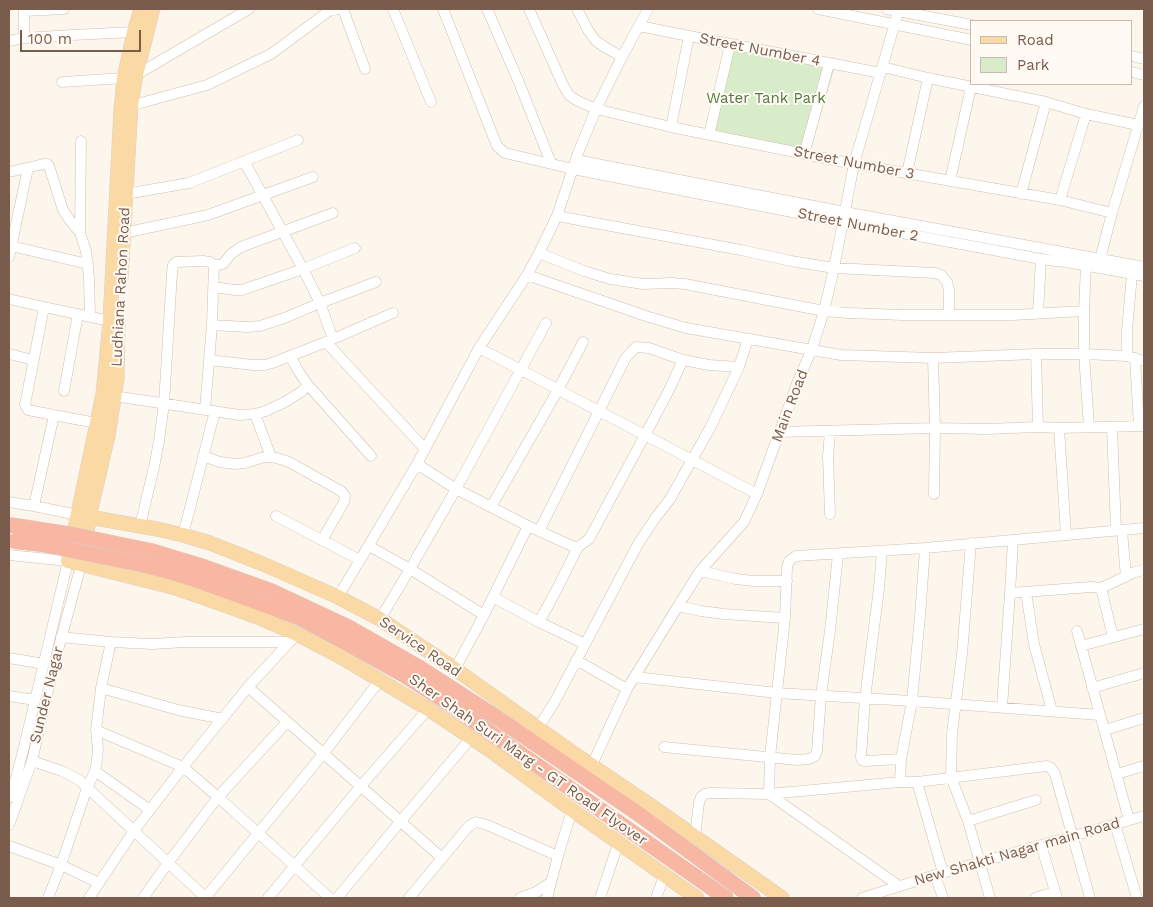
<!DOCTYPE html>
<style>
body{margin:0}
#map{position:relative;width:1153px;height:907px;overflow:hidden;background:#fdf6ec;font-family:"Work Sans",sans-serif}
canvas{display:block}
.frame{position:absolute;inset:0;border:10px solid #7a5c4d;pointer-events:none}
.legend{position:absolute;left:970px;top:20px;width:162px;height:65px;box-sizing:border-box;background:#fffaf3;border:1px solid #cabbb1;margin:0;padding:6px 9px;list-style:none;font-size:15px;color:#7a5c4d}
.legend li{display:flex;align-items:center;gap:10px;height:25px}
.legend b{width:25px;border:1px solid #cabbb1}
.scale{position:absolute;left:20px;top:30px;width:121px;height:22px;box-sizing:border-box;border:2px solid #7a5c4d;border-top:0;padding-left:6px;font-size:15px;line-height:18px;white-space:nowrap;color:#7a5c4d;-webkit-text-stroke:4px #fffaf3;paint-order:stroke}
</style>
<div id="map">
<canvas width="1153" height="907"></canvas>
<div class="frame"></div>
<ul class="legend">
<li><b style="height:6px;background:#fbd9a5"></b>Road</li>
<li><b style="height:14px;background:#d8ecc9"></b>Park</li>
</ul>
<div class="scale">100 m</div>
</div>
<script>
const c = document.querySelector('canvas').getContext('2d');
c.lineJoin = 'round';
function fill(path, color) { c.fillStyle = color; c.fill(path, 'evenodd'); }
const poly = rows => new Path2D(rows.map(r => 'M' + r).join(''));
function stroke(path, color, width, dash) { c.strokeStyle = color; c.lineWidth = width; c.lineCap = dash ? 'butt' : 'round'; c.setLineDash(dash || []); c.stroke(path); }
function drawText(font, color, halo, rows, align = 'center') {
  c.font = font + ' "Work Sans",sans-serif'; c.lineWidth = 4; c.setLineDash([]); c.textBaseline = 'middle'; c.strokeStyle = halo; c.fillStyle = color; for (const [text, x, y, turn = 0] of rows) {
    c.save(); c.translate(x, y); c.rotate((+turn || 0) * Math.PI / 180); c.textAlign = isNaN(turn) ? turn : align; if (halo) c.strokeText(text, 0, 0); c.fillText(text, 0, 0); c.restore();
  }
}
const green = poly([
 [734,49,834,70,810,151,736,137,714,130]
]);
const minor = poly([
 [24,9,24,38],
 [343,9,365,69],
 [393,9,431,102],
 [443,9,497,146,505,153,573,169,843,222,1041,259,1072,263,1144,276],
 [487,9,518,80,551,163],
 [529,9,563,85,569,95,576,100,596,109,671,127,854,164,1060,200,1112,213],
 [577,9,588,30,595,40,603,46,622,57],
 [818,9,972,40],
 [887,9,972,25],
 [24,11,64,9],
 [639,26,689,36,881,73],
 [9,41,24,38,72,35,134,32],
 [1132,56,1144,59],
 [883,67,928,78,1046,102,1086,114,1138,125],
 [1132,72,1144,75],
 [136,75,249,9],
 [62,82,124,78],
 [126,107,207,85,271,54,329,11,338,9],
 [671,127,689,36],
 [709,135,730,45],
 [804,154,829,64],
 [576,160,845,212,1144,267],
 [244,161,303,269,320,303,333,339],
 [9,172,44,164,47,164,49,166,63,210,69,219,80,233,86,251,89,277,90,316],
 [907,173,928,78],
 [950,181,971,87],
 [1021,194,1046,102],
 [120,195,189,183,298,140],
 [1060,200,1086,114],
 [557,216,741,250,791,261,834,268,935,273,941,275,947,282,949,290,949,315],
 [80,233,81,141],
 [124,233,208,215,313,177],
 [11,246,88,264],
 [539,253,584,271,610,279,643,284,672,283,685,284,824,311,849,313,903,315,1013,315,1084,311,1086,265],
 [9,257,28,168],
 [1099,263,1112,213,1144,106],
 [214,265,219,265,223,264,231,254,241,247,333,213],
 [527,275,649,317,686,328,841,355,933,358,1036,354,1084,354,1127,356,1144,361],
 [214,287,235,290,242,290,303,269,355,248],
 [9,299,44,307,110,321],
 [44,307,25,405,28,410,54,415],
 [1084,311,1084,354,1089,427],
 [1038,313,1041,259],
 [212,325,247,327,260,326,287,317,320,303,376,282],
 [326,342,424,448],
 [479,348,757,494],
 [9,354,33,360],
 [1036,354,1038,427],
 [290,356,299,372,308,385,371,456],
 [1127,356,1127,330,1132,274],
 [933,358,935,428,934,494],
 [1135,358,1139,426],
 [209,360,253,365,265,365,272,363,326,342,393,313],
 [64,391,78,314],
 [114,396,239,415,255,414,266,411,285,402,301,392,308,385],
 [255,414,271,457],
 [1112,427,1116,530],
 [1059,428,1066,535],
 [779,432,935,428,986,429,1038,427,1059,428,1144,426],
 [203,456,220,462,235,464,245,463,264,457,271,457,277,458,289,462,341,491,345,496,344,502,322,540],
 [417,464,456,489,491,507,528,526,572,546,578,547,589,539,645,435,668,392,683,360],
 [9,502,34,506,78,515],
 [34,506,54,415,96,423],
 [491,507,558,390,583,342],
 [830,514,828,456,830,431],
 [276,516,360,560],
 [140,526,154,467,159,441,164,404,172,273,173,265,176,262,203,261,210,262,214,265,212,325,205,410],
 [1122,530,1126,577],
 [539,531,625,359,631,352,636,347,649,348,683,360,709,365,739,367],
 [183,535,215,411],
 [971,543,962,654,952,733,951,777,968,821,990,898],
 [369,546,410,569,484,615],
 [882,551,879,588,865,699,861,757,862,760,865,761,901,759],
 [9,555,68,561,24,747,16,778,9,797],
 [700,571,736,579,753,581,787,581],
 [1101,588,1113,637],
 [1026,592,1034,644,1052,711],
 [1010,593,1091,587,1101,588,1135,572,1144,570],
 [338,597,417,464,479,348,527,275,539,253,557,216,578,153,596,109,622,57,648,9],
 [493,597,539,622,585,644],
 [678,606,701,611,724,614,785,618],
 [380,619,410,569,456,489,546,323],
 [539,622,557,589,578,547],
 [1077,631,1129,820],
 [297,634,248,687,183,767,218,797,330,898],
 [61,637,111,642,152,644,186,642,290,642],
 [1081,646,1144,629],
 [9,658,44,664],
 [576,660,627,689],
 [455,669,484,615,528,526],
 [635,677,777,693,912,701,1100,715],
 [248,687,442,858],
 [101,688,178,710,223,719],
 [1092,688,1144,673],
 [9,696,35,700],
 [1002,707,1010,593,1013,540],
 [538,728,554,703,638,544,656,517,670,499,710,428,739,367,748,339],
 [1105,730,1144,718],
 [664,747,797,760,809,759,815,756,817,751,821,695,830,631,838,554],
 [32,761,62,771,79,780,206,898],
 [592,765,627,689,678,606,700,571,744,522,757,494,798,381,812,349,824,311,834,268,854,164,899,9],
 [95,771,150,810],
 [1117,774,1144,766],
 [900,782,901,759,912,701,920,616,925,548],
 [917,782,943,873],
 [968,821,1036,800],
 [1115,824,1137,898],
 [9,825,32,761,54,665,81,565],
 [695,836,699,803,701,797,705,794,710,793,769,794,900,782,917,782,1047,766,1051,768,1055,774,1090,898],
 [1041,845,1057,898],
 [9,846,61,865,99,883],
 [935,875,943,898],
 [899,886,769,794,770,757,785,618,787,567,789,561,796,556,925,548,1144,528],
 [48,898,61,865,87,788,95,771,97,760,98,749,96,730,101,688,111,642],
 [89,898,133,832,183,767,96,730],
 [143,898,168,863,218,797,287,722],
 [205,898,323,754,380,680],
 [268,898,361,786,428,709],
 [337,898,400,822,471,738],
 [409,898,468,827,474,823,476,822,487,825,558,856],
 [520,898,536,892,550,883],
 [547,898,558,856,572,810],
 [600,898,616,850,621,843],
 [656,898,662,882,666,876],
 [862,898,935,875,1144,816],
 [1035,898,1055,892]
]);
const major = poly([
 [141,9,134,32,124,78,121,109,110,321,103,394,68,561,172,587,207,599,260,618,297,634,341,657,428,709,488,749,572,810,697,898],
 [121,278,131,105,136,75,153,9],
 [78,515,157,529,183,535,210,543,263,564,338,597,380,619,455,669,572,752,653,807,782,898],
 [81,564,92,504,108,436,117,379,118,322]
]);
const highway = poly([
 [151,551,204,567,271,591,348,627,420,668,493,715,640,815,753,898],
 [144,565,171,572,194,579,300,618,350,645,404,675,451,705,726,898]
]);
const highwayBridge = poly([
 [10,525,74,535,151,551],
 [14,541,41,544,144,565]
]);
const streetNames = [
 ["Street Number 4",760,50,11],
 ["Street Number 3",854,163,11],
 ["Street Number 2",858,225,11],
 ["Ludhiana Rahon Road",121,287,-87],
 ["Main Road",790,406,-69],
 ["Service Road",420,647,34],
 ["Sunder Nagar",47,695,-76],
 ["Sher Shah Suri Marg - GT Road Flyover",528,760,35],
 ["New Shakti Nagar main Road",1017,852,-16]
];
const parkNames = [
 ["Water Tank Park",766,99]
];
fill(green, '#d8ecc9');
stroke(minor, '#d1beb0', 11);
stroke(major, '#dad1cd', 15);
stroke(highway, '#dad1cd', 16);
stroke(minor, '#fff', 10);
stroke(major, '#fbd9a5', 14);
stroke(highway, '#f7b7a3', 15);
stroke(highwayBridge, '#dad1cd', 16, []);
stroke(highwayBridge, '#f7b7a3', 15);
drawText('15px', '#7a5c4d', '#fffaf3', streetNames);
drawText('15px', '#537a41', '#fffaf3', parkNames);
</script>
